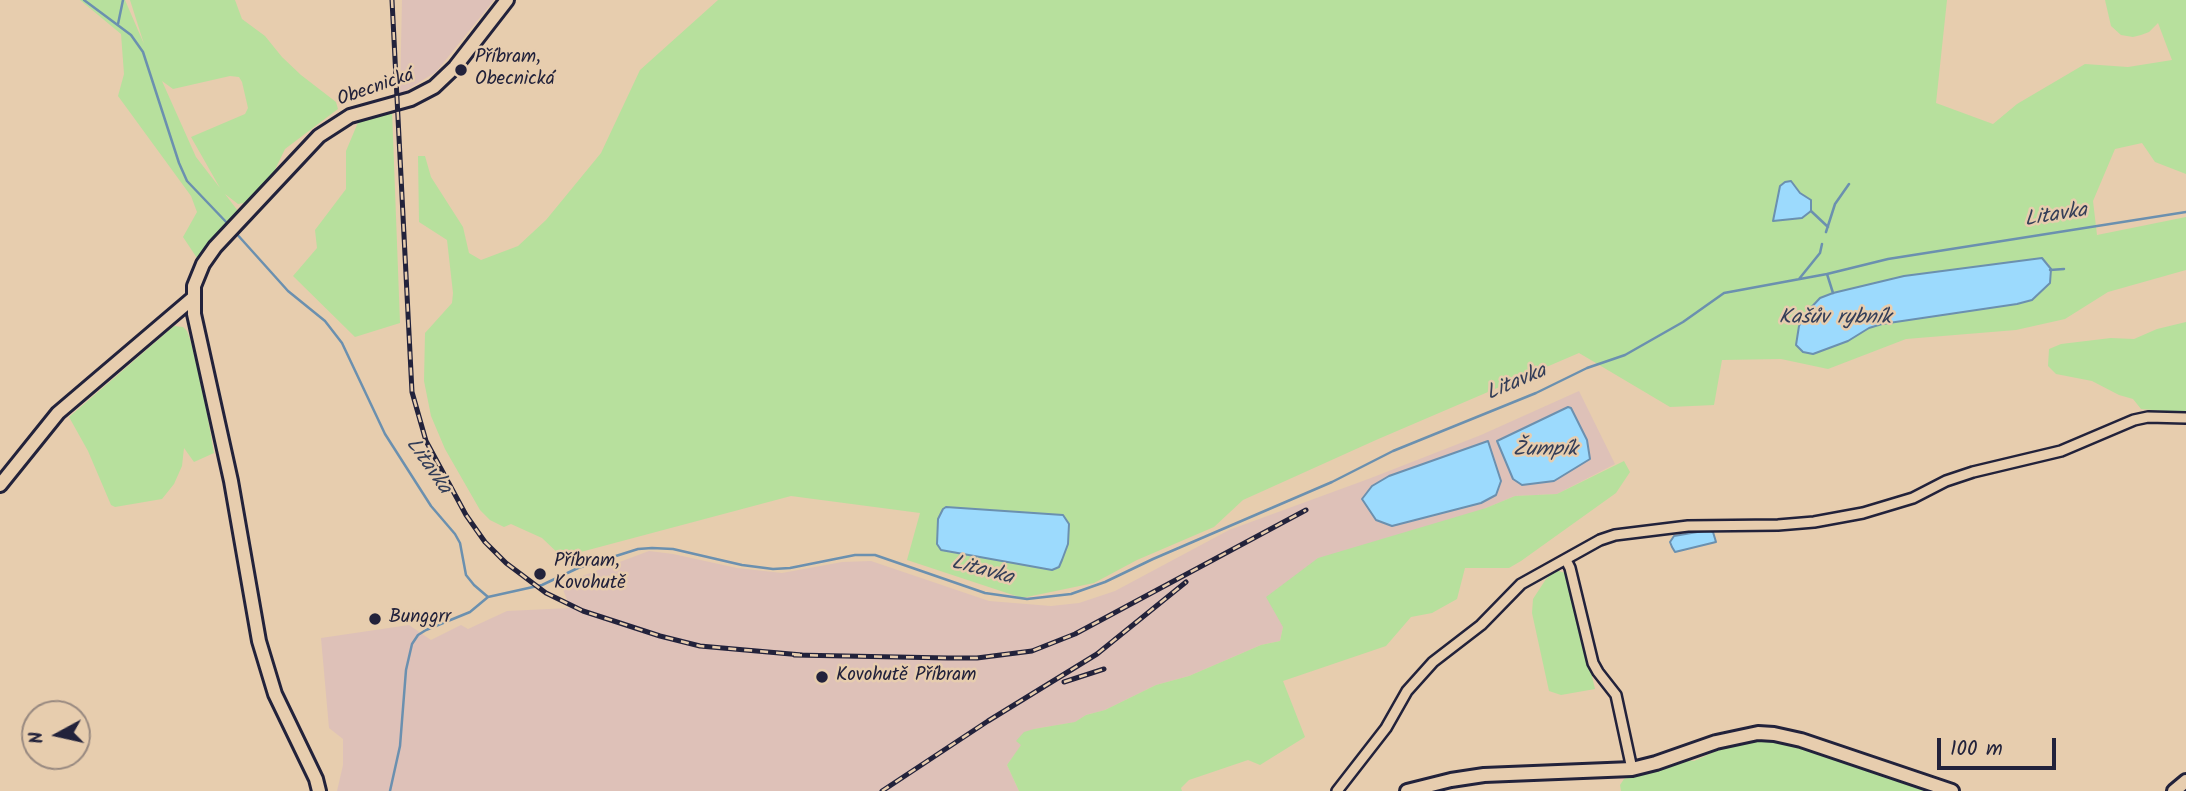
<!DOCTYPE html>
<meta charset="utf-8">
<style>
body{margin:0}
#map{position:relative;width:2186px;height:791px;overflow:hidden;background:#e7cdae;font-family:Kalam,sans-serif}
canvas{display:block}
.north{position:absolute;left:21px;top:700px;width:70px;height:70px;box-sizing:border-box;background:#e7cdae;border:2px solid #988980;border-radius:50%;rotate:262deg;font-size:19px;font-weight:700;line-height:28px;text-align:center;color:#22223b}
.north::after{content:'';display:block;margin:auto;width:24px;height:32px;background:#22223b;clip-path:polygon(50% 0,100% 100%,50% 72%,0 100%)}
.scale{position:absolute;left:1937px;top:738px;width:119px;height:32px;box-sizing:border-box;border:4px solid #22223b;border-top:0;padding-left:9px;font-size:21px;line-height:24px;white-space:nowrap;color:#22223b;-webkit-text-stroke:5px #e7cdae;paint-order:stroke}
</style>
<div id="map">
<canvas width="2186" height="791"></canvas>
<div class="north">N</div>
<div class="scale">100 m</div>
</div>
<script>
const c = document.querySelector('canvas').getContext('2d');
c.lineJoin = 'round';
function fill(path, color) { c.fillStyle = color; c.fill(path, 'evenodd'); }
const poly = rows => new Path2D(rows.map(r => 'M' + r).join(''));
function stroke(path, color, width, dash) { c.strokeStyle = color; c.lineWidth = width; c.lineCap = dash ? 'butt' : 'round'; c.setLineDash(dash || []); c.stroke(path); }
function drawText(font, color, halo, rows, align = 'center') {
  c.font = font + ' Kalam,sans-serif'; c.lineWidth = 5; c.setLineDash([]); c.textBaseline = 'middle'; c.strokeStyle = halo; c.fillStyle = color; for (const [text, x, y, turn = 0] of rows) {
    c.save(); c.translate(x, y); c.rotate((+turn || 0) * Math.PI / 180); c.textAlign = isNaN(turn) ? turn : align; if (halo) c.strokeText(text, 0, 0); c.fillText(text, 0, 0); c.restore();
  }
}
const built = poly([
 [402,0,494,0,436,72,400,94],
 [1579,391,1615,464,1557,494,1515,496,1486,508,1283,627,1280,641,1261,645,1189,676,1156,685,1105,710,1086,715,1076,722,1034,729,1007,765,1019,791,337,791,343,765,343,739,329,728,321,638,409,625,431,640,461,625,468,629,507,611,570,608,561,584,649,551,673,554,737,568,782,573,842,562,871,561,989,601,1051,606,1079,603,1115,591,1229,530,1371,478,1481,435]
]);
const green = poly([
 [80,0,125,0,144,44,130,0,235,0,242,19,265,36,282,57,301,75,336,102,338,109,285,149,273,174,244,203,238,204,225,194,238,211,197,258,183,237,197,212,191,196,118,96,124,74,121,34],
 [230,76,239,77,242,82,248,108,245,114,191,137,220,188,196,157,162,81,173,89],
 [718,0,1947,0,1936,103,1993,124,2017,104,2085,64,2128,67,2172,60,2158,23,2149,32,2141,35,2133,37,2121,35,2111,26,2105,0,2186,0,2186,174,2155,162,2142,143,2115,149,2093,201,2097,235,2186,217,2186,270,2108,292,2065,319,2016,330,1906,339,1828,369,1781,359,1722,360,1714,405,1670,407,1579,353,1376,440,1243,500,1214,527,1137,560,1094,583,1022,598,907,560,920,513,791,496,562,557,542,538,511,524,504,527,490,520,480,510,445,449,431,416,424,381,425,333,452,303,453,293,447,240,419,222,418,156,425,156,431,177,463,227,469,253,481,260,518,246,546,220,601,153,640,70],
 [1796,187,1801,193,1810,200,1811,211,1802,218,1773,221],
 [2041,258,2049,264,2043,290,2031,300,2017,304,1882,324,1869,328,1840,344,1813,354,1814,303,1820,298,1904,276],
 [946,507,1063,515,1069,524,1068,544,1062,560,1059,567,1052,570,948,552],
 [392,110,400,323,355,337,293,276,317,248,315,230,346,189,346,151,359,120],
 [2186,322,2186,413,2141,409,2133,399,2119,395,2092,381,2056,374,2048,366,2049,349,2061,344,2111,338,2134,339,2157,329],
 [174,326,183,327,187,331,190,339,203,390,214,453,194,462,184,448,182,466,174,484,162,499,115,507,111,505,88,451,69,417],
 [1624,461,1630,472,1616,493,1521,561,1509,568,1465,568,1457,599,1432,613,1411,617,1386,646,1283,681,1305,737,1260,765,1248,760,1189,780,1181,788,1182,791,1019,791,1007,765,1021,745,1016,741,1024,732,1034,729,1075,722,1086,715,1105,710,1156,685,1189,676,1261,645,1280,641,1283,627,1266,597,1318,558,1486,508,1515,496,1557,494],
 [1556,570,1568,574,1595,689,1561,695,1549,691,1532,613,1533,599,1546,579],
 [1763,739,1811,750,1929,791,1621,791,1620,785,1624,779,1688,760,1694,761,1729,745]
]);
const water = poly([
 [1791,181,1800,193,1811,200,1811,211,1802,218,1773,221,1780,186,1785,182,1791,181],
 [2042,258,2051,269,2050,283,2032,300,2017,304,1882,324,1869,328,1848,341,1813,354,1803,352,1796,345,1799,326,1805,314,1820,298,1833,293,1904,276,2042,258],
 [1568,407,1571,408,1587,440,1590,459,1554,481,1522,485,1513,479,1497,441,1568,407],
 [1488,441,1501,481,1496,495,1481,503,1392,526,1376,520,1362,499,1372,486,1389,476,1488,441],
 [946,507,1063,515,1069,524,1068,544,1062,560,1059,567,1052,570,941,550,937,544,938,519,943,509,946,507],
 [1709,530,1713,532,1716,542,1675,552,1672,547,1670,542,1674,536,1709,530]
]);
const stream = poly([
 [84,0,131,35,143,52,179,163,187,181,229,225],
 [118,24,123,0],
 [1811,211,1828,227],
 [235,232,288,291,325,321,342,343,385,434,431,506,455,534,460,543,466,575,474,585,488,597,542,585,578,568,638,549,652,548,673,549,742,565,773,569,790,568,855,555,875,555,985,593,1027,599,1071,594,1105,582,1153,559,1332,482,1393,451,1536,393,1587,368,1625,355,1683,322,1724,293,1827,274,1888,259,2186,212],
 [1826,232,1835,204,1849,184],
 [2050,270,2064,269],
 [1827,274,1833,293],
 [1799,279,1820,253,1822,244],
 [390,791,400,746,406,670,412,644,418,635,426,630,470,612,488,597]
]);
const street = poly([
 [1566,560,1570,568,1593,663,1598,672,1616,695,1632,769],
 [1337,791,1386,728,1407,691,1433,662,1481,625,1521,584,1600,540,1615,535,1688,526,1778,525,1814,522,1863,513,1913,498,1946,481,1973,472,2061,451,2134,420,2148,417,2186,418]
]);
const secondary = poly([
 [0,485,58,413,193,298],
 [319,791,316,779,275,694,259,641,231,481,194,314,194,286,203,264,215,247,319,136,350,116,411,99,434,87,455,67,507,0],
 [1407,791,1451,780,1484,775,1632,769,1656,763,1716,742,1758,733,1774,734,1801,740,1952,791],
 [2174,791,2186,781]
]);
const rail = poly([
 [392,0,412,392,426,441,466,515,485,542,506,563,546,593,583,611,660,636,700,646,802,655],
 [794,655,948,658,977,658,1032,651,1075,634,1306,510],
 [1064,682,1104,669],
 [882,791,988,721,1097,654,1186,582]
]);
const markers = [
 [461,70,7,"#22223b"],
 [540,574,7,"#22223b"],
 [375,619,7,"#22223b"],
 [822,677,7,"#22223b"]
];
const poiNames = [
 ["Příbram,",475,59],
 ["Obecnická",475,81],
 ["Příbram,",554,563],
 ["Kovohutě",554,585],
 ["Bunggrr",389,619],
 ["Kovohutě Příbram",836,677]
];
const streetNames = [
 ["Obecnická",376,89,-19]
];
const waterNames = [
 ["Litavka",2056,217,-9],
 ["Kašův rybník",1835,319],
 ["Litavka",1517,384,-23],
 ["Žumpík",1545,451],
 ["Litavka",427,467,55],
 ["Litavka",982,572,15]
];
fill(built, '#dec1b8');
fill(green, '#b7e09d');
fill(water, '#9cdafd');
stroke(water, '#6b90af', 2);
stroke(stream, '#6b90af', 2.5);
stroke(street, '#22223b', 14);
stroke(secondary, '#22223b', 18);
stroke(street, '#e7cdae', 9);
stroke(secondary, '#e7cdae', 12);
stroke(rail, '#22223b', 5);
stroke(rail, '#e7cdae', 2.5, [8]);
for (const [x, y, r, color] of markers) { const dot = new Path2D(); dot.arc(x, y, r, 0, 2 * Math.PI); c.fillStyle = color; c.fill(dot); stroke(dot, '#e7cdae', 2.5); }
drawText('19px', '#22223b', '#e7cdae', poiNames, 'left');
drawText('19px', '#22223b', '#e7cdae', streetNames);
drawText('italic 21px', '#343e58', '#e7cdae', waterNames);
</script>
